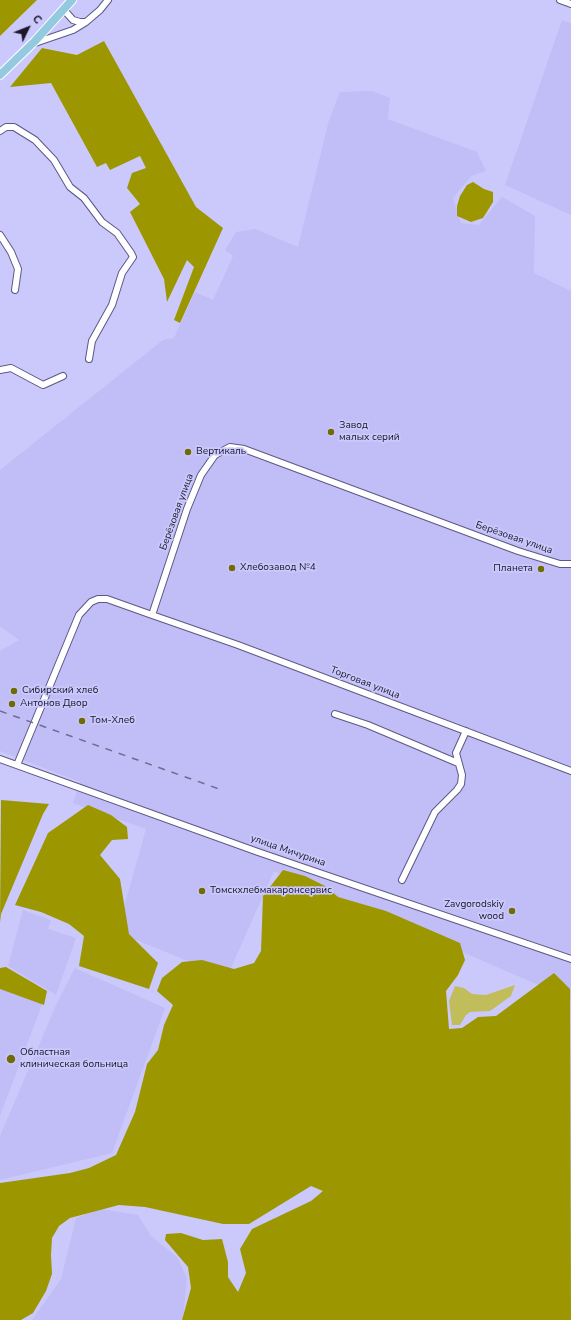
<!DOCTYPE html>
<meta charset="utf-8">
<style>
body{margin:0}
#map{position:relative;width:571px;height:1320px;overflow:hidden;background:#cbc9fc;font-family:"Nunito Sans",sans-serif}
canvas{display:block}
.north{position:absolute;left:8px;top:8px;width:40px;height:40px;-webkit-text-stroke:3px #cbc9fc;paint-order:stroke;rotate:47deg;font-size:11px;font-weight:700;line-height:16px;text-align:center;color:#19172a}
.north::after{content:'';display:block;margin:auto;width:14px;height:18px;background:#19172a;clip-path:polygon(50% 0,100% 100%,50% 72%,0 100%)}
</style>
<div id="map">
<canvas width="571" height="1320"></canvas>
<div class="north">С</div>
</div>
<script>
const c = document.querySelector('canvas').getContext('2d');
c.lineJoin = 'round';
function fill(path, color) { c.fillStyle = color; c.fill(path, 'evenodd'); }
const poly = rows => new Path2D(rows.map(r => 'M' + r).join(''));
function stroke(path, color, width, dash) { c.strokeStyle = color; c.lineWidth = width; c.lineCap = dash ? 'butt' : 'round'; c.setLineDash(dash || []); c.stroke(path); }
function drawText(font, color, halo, rows, align = 'center') {
  c.font = font + ' "Nunito Sans",sans-serif'; c.lineWidth = 3.5; c.setLineDash([]); c.textBaseline = 'middle'; c.strokeStyle = halo; c.fillStyle = color; for (const [text, x, y, turn = 0] of rows) {
    c.save(); c.translate(x, y); c.rotate((+turn || 0) * Math.PI / 180); c.textAlign = isNaN(turn) ? turn : align; if (halo) c.strokeText(text, 0, 0); c.fillText(text, 0, 0); c.restore();
  }
}
const built = poly([
 [562,20,571,23,571,215,505,185],
 [372,91,390,98,388,119,477,152,486,171,471,176,453,198,461,223,479,225,502,197,535,216,534,273,571,291,571,999,274,871,227,977,117,932,146,829,73,803,80,782,0,751,0,651,19,640,0,626,0,470,163,340,174,338,195,292,213,300,233,256,225,250,236,232,255,229,298,247,329,120,340,92],
 [23,910,51,920,48,929,76,938,56,995,8,966],
 [75,968,165,1008,112,1153,0,1180,0,1136,57,1003],
 [0,986,43,1002,0,1116],
 [101,1209,138,1215,151,1236,177,1257,187,1278,183,1320,32,1320,61,1279,76,1218]
]);
const green = poly([
 [515,985,511,996,490,1011,470,1012,466,1015,460,1025,452,1025,449,1001,455,986,464,988,472,994,486,995]
]);
const forest = poly([
 [0,0,37,0,0,36],
 [104,41,196,207,223,228,180,323,174,320,194,267,187,260,167,302,164,279,130,212,140,204,127,188,132,173,146,168,140,156,110,170,106,163,97,167,51,83,10,87,42,48,77,55],
 [473,182,484,189,493,192,493,202,483,218,471,222,457,216,457,206,460,196,467,185],
 [1,800,49,804,43,814,1,914,0,923],
 [88,805,111,815,127,827,128,839,112,840,100,855,120,879,129,934,158,963,149,989,79,966,84,936,69,924,41,912,15,905,48,833],
 [283,870,305,876,325,886,338,897,386,911,460,943,465,960,458,975,446,991,449,1029,462,1028,478,1017,496,1016,554,973,570,989,571,1320,182,1320,191,1288,188,1267,165,1240,166,1234,181,1233,203,1240,222,1239,228,1262,228,1277,238,1292,246,1273,240,1249,252,1229,311,1201,323,1191,311,1186,249,1224,223,1224,145,1207,119,1205,70,1218,59,1226,52,1238,51,1255,52,1274,46,1291,33,1313,21,1320,0,1320,0,1183,70,1173,89,1168,116,1155,135,1112,147,1064,158,1050,164,1025,173,1005,157,991,162,978,182,962,202,960,234,969,254,963,261,951,263,896],
 [6,967,47,991,44,1005,0,989,0,968]
]);
const minor = poly([
 [560,0,571,4],
 [64,10,73,20,80,22,85,22],
 [35,43,73,30,86,22,100,10,108,0],
 [0,131,6,127,14,127,35,140,54,160,70,187,84,198,102,222,117,233,131,253,133,257,122,273,112,305,92,341,89,359],
 [0,235,11,252,18,269,15,290],
 [0,370,11,368,43,385,63,376],
 [152,615,238,645,571,771],
 [335,714,368,725,458,763],
 [0,759,258,852,571,959],
 [17,765,79,615,91,602,98,599,107,599,152,615,187,509,201,475,215,455,230,447,244,449,518,551,560,564,571,564],
 [402,880,435,812,457,790,461,784,462,775,456,753,466,731]
]);
const major = poly([
 [0,75,35,41,72,0]
]);
const rail = poly([
 [0,711,222,790]
]);
const markers = [
 [331,432,4,"#6f6b06"],
 [188,452,4,"#6f6b06"],
 [232,568,4,"#6f6b06"],
 [541,569,4,"#6f6b06"],
 [14,691,4,"#6f6b06"],
 [12,704,4,"#6f6b06"],
 [82,721,4,"#6f6b06"],
 [202,891,4,"#6f6b06"],
 [512,911,4,"#6f6b06"],
 [11,1059,5,"#6f6b06"]
];
const poiNames = [
 ["Завод",339,426],
 ["малых серий",339,438],
 ["Вертикаль",196,452],
 ["Хлебозавод №4",240,568],
 ["Планета",533,569,"right"],
 ["Сибирский хлеб",22,691],
 ["Антонов Двор",20,704],
 ["Том-Хлеб",90,721],
 ["Томскхлебмакаронсервис",210,891],
 ["Zavgorodskiy",504,905,"right"],
 ["wood",504,917,"right"],
 ["Областная",20,1053],
 ["клиническая больница",20,1065]
];
const streetNames = [
 ["Берёзовая улица",177,512,-70],
 ["Берёзовая улица",514,538,19],
 ["Торговая улица",365,683,21],
 ["улица Мичурина",288,851,19]
];
fill(built, '#c0bdf7');
fill(green, '#c0bd5a');
fill(forest, '#9c9700');
stroke(minor, '#5c5885', 8);
stroke(major, '#fff', 10);
stroke(minor, '#fff', 6);
stroke(major, '#94cadf', 8);
stroke(rail, '#6f6d8f', 1.5, [7, 7]);
for (const [x, y, r, color] of markers) { const dot = new Path2D(); dot.arc(x, y, r, 0, 2 * Math.PI); c.fillStyle = color; c.fill(dot); stroke(dot, '#cbc9fc', 1.5); }
drawText('10px', '#19172a', '#cbc9fc', poiNames, 'left');
drawText('10px', '#19172a', '#cbc9fc', streetNames);
</script>
